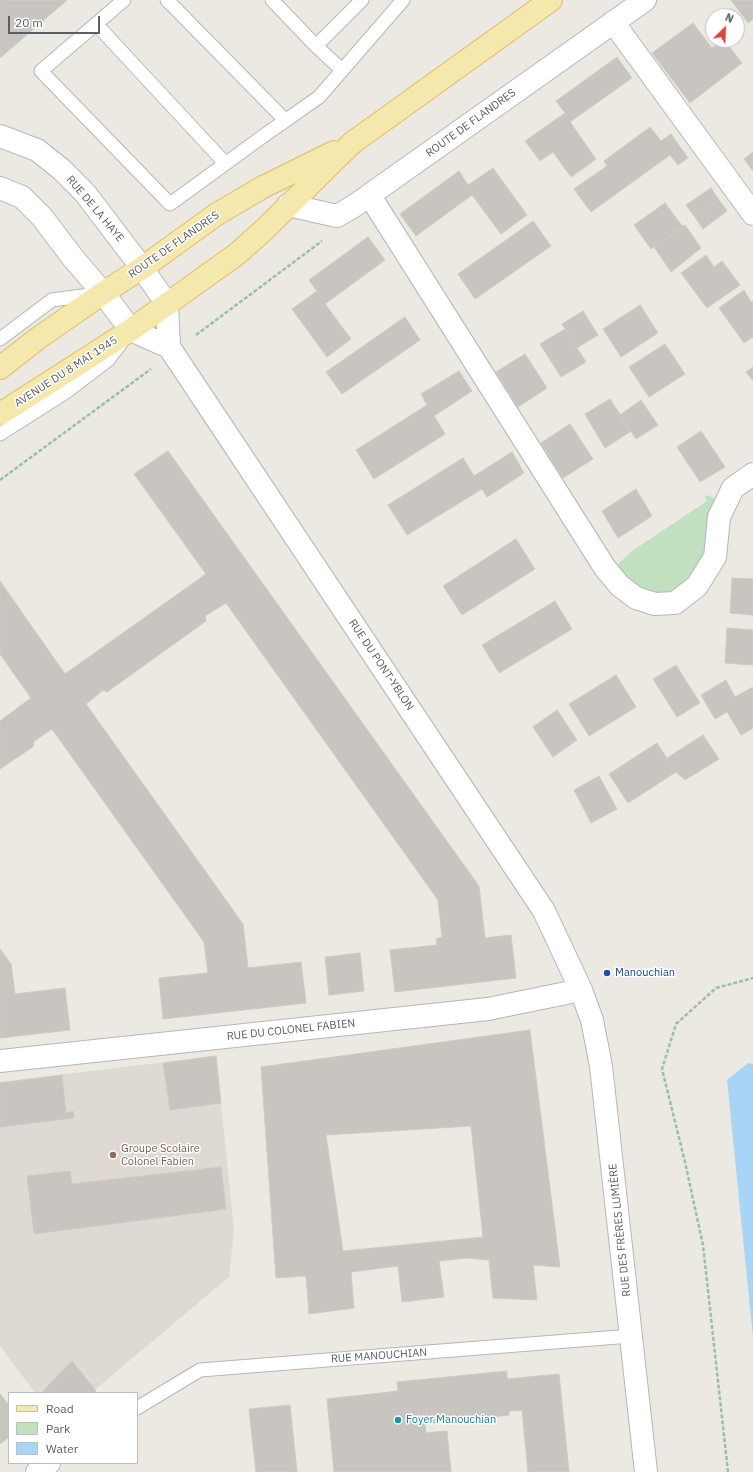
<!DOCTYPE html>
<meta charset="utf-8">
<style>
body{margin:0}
#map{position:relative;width:753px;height:1472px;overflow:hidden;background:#ebe9e1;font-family:"IBM Plex Sans",sans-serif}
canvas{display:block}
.legend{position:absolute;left:8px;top:1392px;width:130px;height:72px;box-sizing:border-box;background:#fff;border:1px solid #bdbec0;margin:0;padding:5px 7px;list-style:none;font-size:12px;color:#5a5d61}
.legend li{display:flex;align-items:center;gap:8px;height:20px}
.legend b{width:20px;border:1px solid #bdbec0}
.north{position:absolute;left:705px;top:8px;width:40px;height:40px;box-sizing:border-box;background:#fff;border:1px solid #bdbec0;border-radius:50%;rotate:24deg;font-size:11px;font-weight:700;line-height:16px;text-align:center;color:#5a5d61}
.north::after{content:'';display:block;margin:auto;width:14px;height:18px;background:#d5463d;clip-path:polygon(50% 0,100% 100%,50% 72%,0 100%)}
.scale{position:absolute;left:8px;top:16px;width:92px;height:18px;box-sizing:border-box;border:2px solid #5a5d61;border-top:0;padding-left:5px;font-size:12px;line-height:14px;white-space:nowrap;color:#5a5d61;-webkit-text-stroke:3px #fff;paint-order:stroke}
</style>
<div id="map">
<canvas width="753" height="1472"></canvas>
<ul class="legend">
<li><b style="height:5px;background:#f5e8ac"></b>Road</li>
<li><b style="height:11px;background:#c1e0c0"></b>Park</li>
<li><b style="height:11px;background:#a8d5f5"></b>Water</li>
</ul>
<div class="north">N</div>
<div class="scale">20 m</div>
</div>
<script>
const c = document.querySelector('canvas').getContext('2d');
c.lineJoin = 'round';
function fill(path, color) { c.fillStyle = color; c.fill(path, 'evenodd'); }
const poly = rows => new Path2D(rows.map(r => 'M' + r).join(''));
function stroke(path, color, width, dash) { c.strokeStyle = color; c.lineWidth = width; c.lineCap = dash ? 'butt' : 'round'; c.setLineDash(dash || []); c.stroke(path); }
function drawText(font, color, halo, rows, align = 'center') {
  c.font = font + ' "IBM Plex Sans",sans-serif'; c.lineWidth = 3; c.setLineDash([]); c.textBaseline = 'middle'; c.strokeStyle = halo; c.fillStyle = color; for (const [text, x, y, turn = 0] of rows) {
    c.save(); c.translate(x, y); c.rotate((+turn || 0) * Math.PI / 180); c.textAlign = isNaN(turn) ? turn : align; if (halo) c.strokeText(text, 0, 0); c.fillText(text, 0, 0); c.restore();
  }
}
const education = poly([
 [216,1056,234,1229,229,1277,91,1393,35,1393,0,1346,0,1082]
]);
const green = poly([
 [706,495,714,498,706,537,703,560,685,586,668,592,657,594,643,591,630,584,616,566,632,551,707,501,705,497]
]);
const water = poly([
 [748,1063,753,1064,753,1337,727,1080]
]);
const building = poly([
 [0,0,67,0,0,58,0,0],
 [731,0,753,0,753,19,748,23,731,0],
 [693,23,712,48,724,40,742,63,690,103,652,53,693,23],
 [617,57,632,78,570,122,596,159,571,177,553,152,540,161,525,141,565,113,556,101,617,57],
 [650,127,661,141,671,134,688,158,678,165,670,155,591,212,574,189,607,166,604,161,650,127],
 [753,152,753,171,744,159,753,152],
 [493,168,527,215,501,234,472,195,416,236,400,214,459,171,468,185,493,168],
 [711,188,719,200,695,217,686,205,711,188],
 [719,200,727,211,703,229,695,217,719,200],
 [665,203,683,227,651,249,634,225,665,203],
 [533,221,551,246,475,299,458,274,533,221],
 [685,225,701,248,671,272,654,247,685,225],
 [368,237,385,260,325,304,351,339,327,357,292,309,317,291,309,280,368,237],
 [706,255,714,267,722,261,740,285,707,308,681,273,706,255],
 [744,290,751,302,753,301,753,337,744,343,719,308,744,290],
 [640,305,658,333,621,357,603,329,640,305],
 [583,311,598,335,577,348,562,324,583,311],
 [405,317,420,340,342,394,326,372,405,317],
 [565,329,586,362,561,377,540,344,565,329],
 [665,344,685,374,649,397,629,367,665,344],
 [525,354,547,388,518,407,496,372,525,354],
 [753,367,753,381,746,372,753,367],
 [459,371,472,391,434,416,445,434,374,479,356,450,427,405,421,394,459,371],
 [610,399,631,431,605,448,585,414,610,399],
 [641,400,658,425,636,439,620,415,641,400],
 [570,424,593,459,563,478,541,443,570,424],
 [701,431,725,467,700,482,677,447,701,431],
 [168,451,479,886,485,938,511,935,516,978,395,992,390,950,437,945,436,939,442,937,438,900,226,603,205,616,206,621,107,692,103,690,86,704,243,924,248,968,301,962,306,1003,163,1019,159,978,208,973,204,942,52,729,33,742,34,746,0,769,0,721,31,698,0,654,0,581,65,674,206,574,134,474,168,451],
 [512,452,524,473,487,497,482,489,407,535,388,505,463,458,474,476,512,452],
 [636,489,652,516,618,538,602,511,636,489],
 [516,539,535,569,462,615,443,586,516,539],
 [732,578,753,579,753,615,730,613,732,578],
 [555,601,572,629,499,673,482,645,555,601],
 [727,628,753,630,753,665,725,663,727,628],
 [676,665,700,703,677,717,653,679,676,665],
 [616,675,636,707,589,736,569,704,616,675],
 [726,680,735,697,753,687,753,728,741,735,727,712,715,719,701,695,726,680],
 [557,710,577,740,553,757,533,727,557,710],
 [703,735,719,759,685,780,676,772,667,758,703,735],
 [657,743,676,772,628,803,609,774,657,743],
 [599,776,617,809,591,823,574,790,599,776],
 [0,949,11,964,15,994,65,988,70,1030,0,1038,0,949],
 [360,953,364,991,329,995,325,957,360,953],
 [530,1030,560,1267,533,1265,537,1300,493,1298,489,1260,466,1258,439,1261,444,1297,402,1302,398,1266,351,1272,354,1308,309,1314,306,1276,276,1278,261,1067,530,1030],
 [471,1126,483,1237,343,1251,326,1135,471,1126],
 [216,1056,221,1103,170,1110,163,1063,216,1056],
 [62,1075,66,1113,73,1111,74,1118,0,1127,0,1083,62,1075],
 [221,1167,226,1209,34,1234,27,1176,70,1171,72,1184,221,1167],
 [72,1361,96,1391,94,1393,44,1393,43,1391,72,1361],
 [507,1371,507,1379,559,1374,569,1472,528,1472,522,1410,509,1411,509,1415,425,1424,426,1433,447,1431,451,1472,334,1472,327,1399,398,1391,397,1382,507,1371],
 [0,1394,9,1405,9,1437,0,1444,0,1394],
 [290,1405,297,1472,256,1472,249,1409,290,1405]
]);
const path = poly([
 [196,335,322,241],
 [0,480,151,369],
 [728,1472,703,1245,685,1162,662,1069,676,1024,716,988,753,978]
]);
const service = poly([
 [124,0,41,71,170,204,262,137,319,97,403,0],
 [167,0,285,120],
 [272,0,316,46,362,0],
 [96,24,225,163],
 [316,46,342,70],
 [0,339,52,300,97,294],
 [0,434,66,392,108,360,122,342],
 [137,1408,200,1370,631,1336]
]);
const minor = poly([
 [613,22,753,214],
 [0,136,37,150,61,169,85,193,142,268,167,304,169,347],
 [0,188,22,197,42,217,73,258,103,293,131,330,169,347,544,911,581,990,592,1020,601,1066,646,1472],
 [370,196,605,568,620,586,636,598,655,604,675,603,697,586,715,557,719,517,733,488,753,474],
 [288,205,337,216,354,206,645,0],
 [0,1061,488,1009,581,990],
 [37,1472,49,1463]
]);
const primary = poly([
 [0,368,37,339,103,293,142,268,217,214,263,187,334,152],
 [0,414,131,330,237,254,266,228,352,143,551,0]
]);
const markers = [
 [607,973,4,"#1a4fb4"],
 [113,1155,4,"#8d6e63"],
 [398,1420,4,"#0f9aa8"]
];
const streetNames = [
 ["ROUTE DE FLANDRES",471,123,-36],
 ["RUE DE LA HAYE",95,209,50],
 ["ROUTE DE FLANDRES",174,245,-35],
 ["AVENUE DU 8 MAI 1945",66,372,-33],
 ["RUE DU PONT-YBLON",381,665,56],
 ["RUE DU COLONEL FABIEN",291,1030,-6],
 ["RUE DES FRÈRES LUMIÈRE",620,1230,-96],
 ["RUE MANOUCHIAN",379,1356,-4]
];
const transitNames = [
 ["Manouchian",615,973]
];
const educationNames = [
 ["Groupe Scolaire",121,1149],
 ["Colonel Fabien",121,1162]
];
const cultureNames = [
 ["Foyer Manouchian",406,1420]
];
fill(education, '#dedad3');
fill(green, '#c1e0c0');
fill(water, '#a8d5f5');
fill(building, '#c8c5c0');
stroke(building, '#cfcac1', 1);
stroke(service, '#b4b7ba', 15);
stroke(minor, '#b4b7ba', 24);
stroke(primary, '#e1bb65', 24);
stroke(path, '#9ac0a4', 2.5, [4, 2]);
stroke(service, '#fff', 13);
stroke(minor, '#fff', 22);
stroke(primary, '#f5e8ac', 22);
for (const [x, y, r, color] of markers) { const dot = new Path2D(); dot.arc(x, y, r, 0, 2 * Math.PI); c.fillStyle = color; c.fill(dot); stroke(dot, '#fff', 1.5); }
drawText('11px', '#5a5d61', '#fff', streetNames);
drawText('11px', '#164399', '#fff', transitNames, 'left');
drawText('11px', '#785e54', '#fff', educationNames, 'left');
drawText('11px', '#0d838f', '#fff', cultureNames, 'left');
</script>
